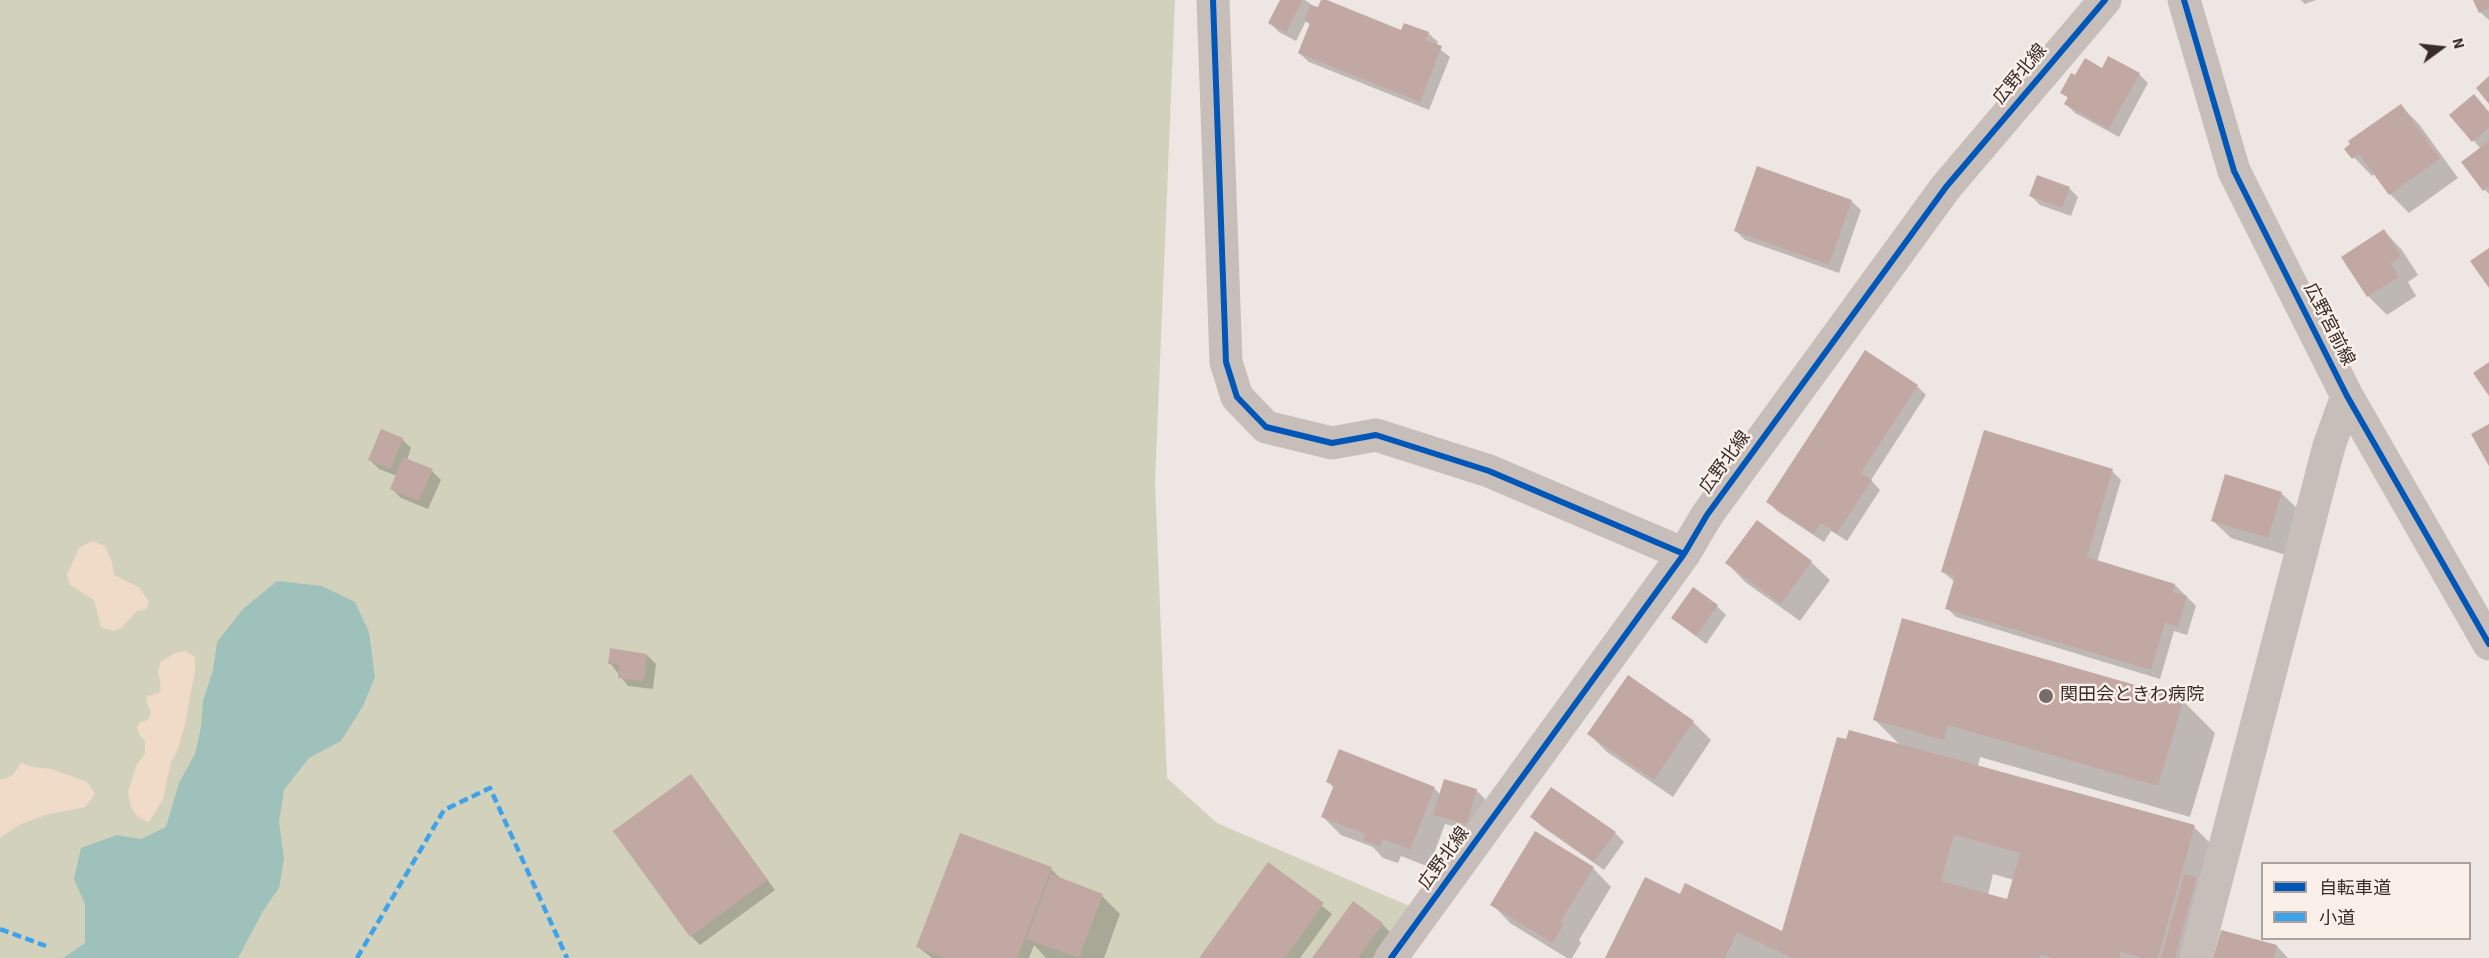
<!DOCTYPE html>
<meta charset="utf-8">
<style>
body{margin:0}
#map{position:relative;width:2489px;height:958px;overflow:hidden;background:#eee6e2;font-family:"Source Sans 3","Noto Sans JP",sans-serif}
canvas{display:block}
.legend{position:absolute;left:2261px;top:862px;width:210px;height:78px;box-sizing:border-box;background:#faf0e9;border:2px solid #aca19c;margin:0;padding:8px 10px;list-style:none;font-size:18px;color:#382b28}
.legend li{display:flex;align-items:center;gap:12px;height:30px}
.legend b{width:30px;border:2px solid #aca19c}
.north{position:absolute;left:2411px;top:18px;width:60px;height:60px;-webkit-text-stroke:4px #faf0e9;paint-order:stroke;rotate:75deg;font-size:16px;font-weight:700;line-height:24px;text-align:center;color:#382b28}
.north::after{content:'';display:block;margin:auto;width:21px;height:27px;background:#382b28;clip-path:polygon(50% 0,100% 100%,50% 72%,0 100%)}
</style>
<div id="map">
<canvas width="2489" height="958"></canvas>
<ul class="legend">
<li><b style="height:8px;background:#0057b8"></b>自転車道</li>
<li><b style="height:8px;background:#3fa3eb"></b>小道</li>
</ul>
<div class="north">N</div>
</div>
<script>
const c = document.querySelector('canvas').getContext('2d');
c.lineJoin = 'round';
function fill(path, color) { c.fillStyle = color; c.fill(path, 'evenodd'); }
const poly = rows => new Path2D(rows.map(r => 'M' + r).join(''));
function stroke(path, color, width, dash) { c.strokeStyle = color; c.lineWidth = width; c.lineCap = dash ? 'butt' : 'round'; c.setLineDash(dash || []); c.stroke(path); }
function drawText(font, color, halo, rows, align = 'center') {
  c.font = font + ' "Source Sans 3","Noto Sans JP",sans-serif'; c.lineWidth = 5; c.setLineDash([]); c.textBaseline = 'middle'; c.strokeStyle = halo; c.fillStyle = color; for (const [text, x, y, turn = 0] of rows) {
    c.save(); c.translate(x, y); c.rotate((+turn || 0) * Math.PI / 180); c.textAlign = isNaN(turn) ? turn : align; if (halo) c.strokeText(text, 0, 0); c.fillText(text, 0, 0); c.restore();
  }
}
const green = poly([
 [0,0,1175,0,1155,483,1167,778,1217,823,1414,908,1379,958,0,958]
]);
const sand = poly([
 [92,541,105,546,112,562,114,575,140,588,149,602,146,609,137,611,121,628,113,631,101,627,94,600,70,585,67,575,79,548],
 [186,651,195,657,195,671,185,724,177,752,171,761,163,799,149,822,139,818,131,808,128,792,136,766,145,754,145,740,140,736,137,727,140,722,148,720,151,713,146,700,148,696,159,693,161,688,158,672,161,661,175,653],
 [21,763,33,767,51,769,87,782,95,794,85,807,45,815,19,825,0,838,0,780,12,776]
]);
const water = poly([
 [277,581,322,586,355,602,369,632,375,677,363,706,341,741,309,758,284,790,279,822,284,859,279,888,263,911,238,958,63,958,85,943,85,904,74,879,81,848,117,835,141,839,166,827,179,783,195,754,201,727,203,701,213,670,217,642,243,609]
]);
const shadow = poly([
 [1282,0,1305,0,1318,9,1322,0,1402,32,1428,33,1438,42,1436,46,1450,57,1429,110,1309,62,1299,53,1311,26,1306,21,1296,41,1279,32,1270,23],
 [2301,0,2316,0,2305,4],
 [2475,0,2489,0,2489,20,2480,12],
 [2102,70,2139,74,2148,83,2119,137,2075,113,2066,104,2069,99,2062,92],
 [2401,106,2419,124,2458,178,2409,213,2390,194,2375,173,2372,176,2346,149],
 [2489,112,2489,194,2485,190,2481,149,2451,115],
 [2069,188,2078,197,2071,216,2040,205,2031,196],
 [1851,201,1861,210,1839,273,1745,240,1736,231],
 [2384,231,2402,250,2418,275,2408,282,2416,296,2387,315,2369,297,2343,257],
 [1917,386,1926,395,1871,480,1880,490,1847,541,1831,531,1824,542,1777,511,1768,501],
 [402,439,411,448,407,460,432,471,441,480,428,509,401,498,392,489,397,476,379,469,370,460],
 [2112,471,2121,480,2097,562,2175,585,2196,606,2187,635,2174,631,2160,679,1956,617,1947,608,1955,582,1943,572],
 [2281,493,2300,511,2286,555,2231,538,2212,520],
 [1757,522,1811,562,1830,580,1800,621,1745,582,1727,563],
 [1717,606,1726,615,1706,644,1673,618],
 [647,655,656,664,653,689,628,686,610,663],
 [2183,701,2215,733,2190,817,1980,757,1978,767,2194,827,2234,867,2208,958,1607,958,1681,896,1783,933,1901,746,1874,719],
 [1993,874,2014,880,2008,900,1988,895],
 [1693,722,1711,740,1673,797,1607,752,1589,734],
 [690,776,699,785,775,890,700,945,691,936],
 [1328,782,1434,788,1441,795,1476,790,1485,799,1476,832,1445,824,1429,867,1401,856,1398,863,1383,858,1373,847,1341,835,1323,817,1334,788],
 [1532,817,1615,833,1624,842,1604,870,1541,826],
 [1269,864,1332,914,1300,958,1201,958],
 [1593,868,1611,887,1579,940,1581,943,1572,958,1567,958,1510,923,1492,904],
 [1051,869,1060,878,1102,896,1120,914,1104,958,1046,958,1034,945,1029,958,932,958,918,947],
 [1382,924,1391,933,1373,958,1314,958],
 [2277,946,2288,958,2215,958]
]);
const building = poly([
 [1280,0,1303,0,1286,33,1268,23],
 [1321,0,1327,0,1401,30,1404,23,1429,32,1426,40,1442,46,1420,102,1298,53,1310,23,1304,21,1310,5,1318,7],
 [2473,0,2489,0,2489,8,2479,13],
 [2108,56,2140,73,2109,129,2064,104,2068,97,2060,93,2071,73,2075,75,2085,58,2102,68],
 [2489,76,2489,104,2476,88],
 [2474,94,2489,112,2489,128,2472,142,2449,115],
 [2401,104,2440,159,2389,195,2359,154,2352,159,2344,149,2350,144,2348,141],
 [2489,141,2489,186,2483,191,2461,162],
 [1757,166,1852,200,1829,265,1734,231],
 [2037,175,2070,187,2062,208,2029,196],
 [2384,229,2401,256,2391,263,2399,277,2367,297,2341,257],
 [2489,248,2489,288,2470,261],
 [1865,350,1918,385,1861,473,1872,480,1837,533,1821,523,1814,534,1766,502],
 [2489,362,2489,396,2473,373],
 [2489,424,2489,466,2471,434],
 [381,429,403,438,391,469,368,460],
 [1984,430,2113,469,2087,557,2175,584,2173,592,2187,596,2178,627,2165,623,2151,670,1945,609,1955,576,1941,572],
 [403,457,433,469,419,501,390,489],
 [2225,474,2282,492,2268,538,2211,521],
 [1757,520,1812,561,1781,604,1725,563],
 [1693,587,1718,605,1696,636,1671,618],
 [1902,618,2184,699,2158,786,1948,725,1944,740,1873,720],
 [610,648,647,654,644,681,618,678,619,665,608,664],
 [1628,675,1694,721,1654,780,1587,734],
 [1849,730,2195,825,2158,958,2142,958,2121,952,2119,958,2054,958,2040,955,2039,958,1792,958,1737,932,1725,958,1605,958,1645,877,1680,894,1685,883,1782,931,1837,737,1846,739],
 [1954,835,2020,853,2007,899,1941,881],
 [1339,749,1435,787,1410,850,1383,839,1380,846,1363,840,1365,834,1321,817,1334,785,1326,782],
 [691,774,767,880,690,937,613,831],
 [1444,779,1477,789,1467,824,1433,815],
 [1551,787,1616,832,1594,862,1530,817],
 [1535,831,1594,867,1561,921,1564,924,1552,943,1490,905],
 [960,833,1052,867,1017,958,944,958,916,947],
 [1268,862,1324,903,1285,958,1199,958],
 [1051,874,1103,894,1079,958,1026,939],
 [2184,874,2197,877,2175,958,2161,958],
 [1353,901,1383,923,1358,958,1312,958],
 [2221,930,2277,945,2274,958,2213,958]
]);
const street = poly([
 [1213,0,1226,362,1237,397,1266,427,1332,443,1376,435,1489,471,1684,554],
 [2184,0,2234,171,2347,396,2489,644],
 [1391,958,1684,554,1707,515,1946,187,2105,0],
 [2196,958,2329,446,2347,396]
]);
const quiet = poly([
 [0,929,46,946],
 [357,958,444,810,490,788,567,958]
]);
const cycleway = poly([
 [1213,0,1226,362,1237,397,1266,427,1332,443,1376,435,1489,471,1684,554],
 [2184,0,2234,171,2347,396,2489,644],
 [1391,958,1684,554,1707,515,1946,187,2105,0]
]);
const markers = [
 [2046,696,8,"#786c69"]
];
const streetNames = [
 ["広野北線",2021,75,-50],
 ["広野宮前線",2328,325,63],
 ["広野北線",1726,463,-54],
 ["広野北線",1445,859,-54]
];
const poiNames = [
 ["関田会ときわ病院",2060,696]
];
fill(green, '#d2d2bc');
fill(sand, '#efdbc8');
fill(water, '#9ec1bc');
fill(shadow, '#0003');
fill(building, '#c2a8a3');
stroke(street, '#c7beba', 33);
stroke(quiet, '#3fa3eb', 4.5, [9, 4.5]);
stroke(cycleway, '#0057b8', 6);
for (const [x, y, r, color] of markers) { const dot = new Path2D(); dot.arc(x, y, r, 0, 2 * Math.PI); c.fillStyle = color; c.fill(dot); stroke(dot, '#faf0e9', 2); }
drawText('18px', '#382b28', '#faf0e9', streetNames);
drawText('18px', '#382b28', '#faf0e9', poiNames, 'left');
</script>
